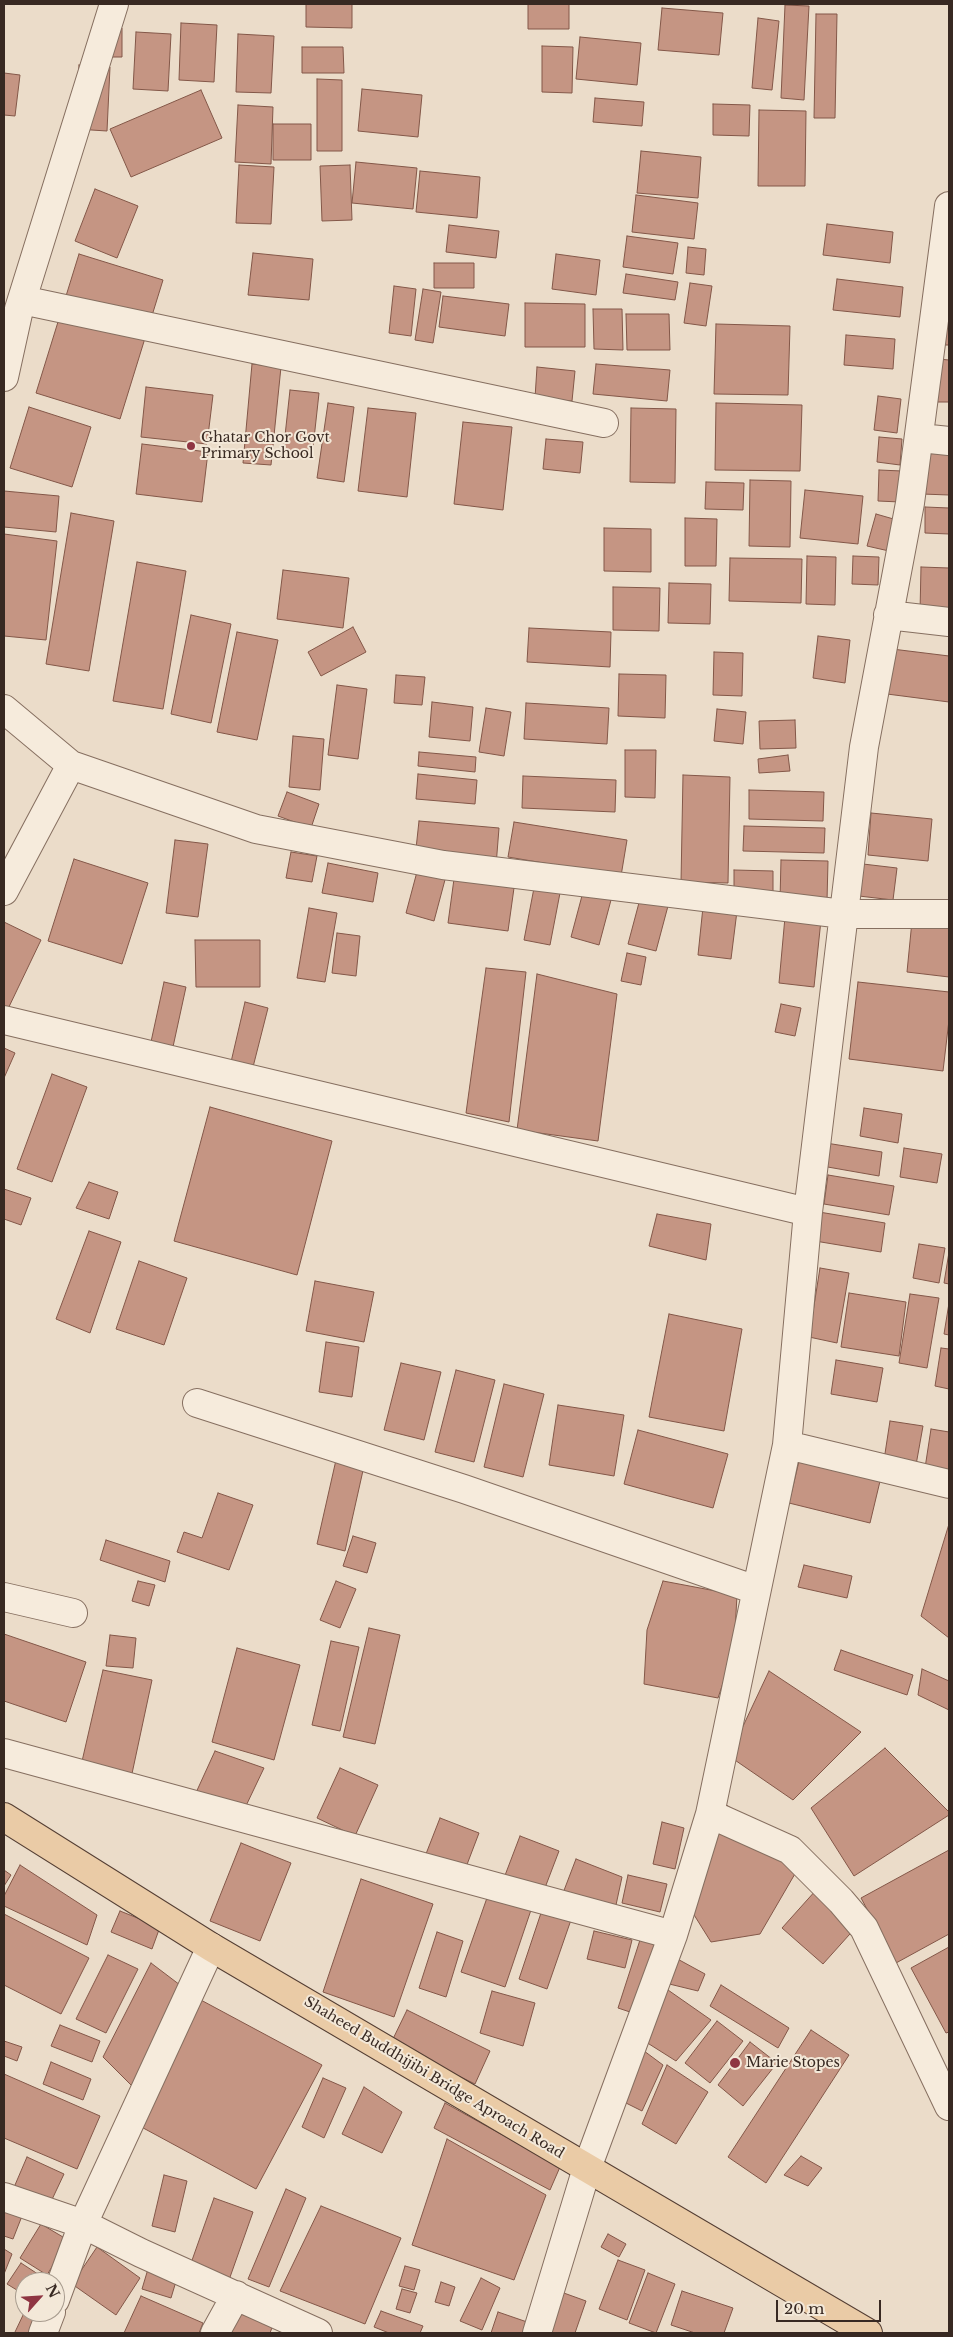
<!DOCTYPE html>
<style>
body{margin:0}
#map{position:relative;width:953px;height:2337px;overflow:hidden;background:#ebdcc9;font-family:"Libre Baskerville",serif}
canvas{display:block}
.frame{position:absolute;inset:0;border:5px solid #382922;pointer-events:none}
.north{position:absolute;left:15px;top:2272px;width:50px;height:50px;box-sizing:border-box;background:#f3e8d8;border:1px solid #a89c8f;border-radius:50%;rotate:64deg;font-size:14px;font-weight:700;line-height:20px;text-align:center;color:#382922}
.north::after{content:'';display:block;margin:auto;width:18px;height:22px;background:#8f3542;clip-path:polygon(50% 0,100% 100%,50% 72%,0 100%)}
.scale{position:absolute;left:776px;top:2300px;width:105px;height:22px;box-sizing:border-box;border:2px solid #382922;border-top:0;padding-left:6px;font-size:15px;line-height:18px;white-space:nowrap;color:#382922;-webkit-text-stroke:4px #f3e8d8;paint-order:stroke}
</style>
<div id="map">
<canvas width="953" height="2337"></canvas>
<div class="frame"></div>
<div class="north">N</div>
<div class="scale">20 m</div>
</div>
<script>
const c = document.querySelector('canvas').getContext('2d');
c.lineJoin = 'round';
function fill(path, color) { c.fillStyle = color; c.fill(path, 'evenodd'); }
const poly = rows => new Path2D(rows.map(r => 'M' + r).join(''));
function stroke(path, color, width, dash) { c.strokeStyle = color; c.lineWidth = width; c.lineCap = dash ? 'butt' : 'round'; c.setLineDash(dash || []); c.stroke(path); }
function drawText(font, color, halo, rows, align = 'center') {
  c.font = font + ' "Libre Baskerville",serif'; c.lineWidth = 4; c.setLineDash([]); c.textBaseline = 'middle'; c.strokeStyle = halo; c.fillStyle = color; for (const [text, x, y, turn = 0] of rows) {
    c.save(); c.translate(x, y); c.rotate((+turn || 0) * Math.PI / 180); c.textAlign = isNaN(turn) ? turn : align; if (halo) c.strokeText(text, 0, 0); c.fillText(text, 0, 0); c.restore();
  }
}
const building = poly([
 [306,4,352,4,352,28,306,27,306,4],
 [528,4,569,4,569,29,528,29,528,4],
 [785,5,809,6,804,100,781,98,785,5],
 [662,8,723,13,719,55,658,50,662,8],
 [816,14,837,14,835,118,814,118,816,14],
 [758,18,779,21,772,90,752,88,758,18],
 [181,23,217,25,214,82,179,80,181,23],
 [97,27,122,28,122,57,97,57,97,27],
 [136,32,171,34,168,91,133,89,136,32],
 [238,34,274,36,271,93,236,92,238,34],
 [580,37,641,43,637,85,576,79,580,37],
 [542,46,573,47,572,93,542,92,542,46],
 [302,47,343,47,344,73,302,73,302,47],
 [79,65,110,67,107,131,76,129,79,65],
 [4,73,20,75,15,116,4,115,4,73],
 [317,79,342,80,342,151,317,151,317,79],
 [362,89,422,95,418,137,358,131,362,89],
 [201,90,222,138,131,177,110,129,201,90],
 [595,98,644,102,642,126,593,122,595,98],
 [713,104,750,105,749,136,713,135,713,104],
 [238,105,273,107,271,164,235,162,238,105],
 [759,110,806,111,805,186,758,186,759,110],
 [273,124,311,124,311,160,273,160,273,124],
 [641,151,701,157,698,198,637,193,641,151],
 [356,162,417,168,413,209,352,203,356,162],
 [239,165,274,167,271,224,236,223,239,165],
 [350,165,352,220,322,221,320,166,350,165],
 [420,171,480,177,477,218,416,212,420,171],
 [95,189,138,206,117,258,75,241,95,189],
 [636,195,698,203,694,239,632,232,636,195],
 [827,224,893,232,890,263,823,255,827,224],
 [449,225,499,231,496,258,446,252,449,225],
 [627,236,678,243,673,274,623,267,627,236],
 [688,247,706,249,704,275,686,273,688,247],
 [253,253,313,259,309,300,248,295,253,253],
 [79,254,163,280,120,419,36,393,79,254],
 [556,254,600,260,596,295,552,289,556,254],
 [434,263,474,263,474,288,434,288,434,263],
 [626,274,678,282,675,300,623,293,626,274],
 [837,279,903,287,900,317,833,310,837,279],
 [690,283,712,286,706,326,684,323,690,283],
 [394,286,416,289,411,336,389,333,394,286],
 [423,289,441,292,433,343,415,340,423,289],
 [443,296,509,304,505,336,439,327,443,296],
 [949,302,949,345,940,345,949,302],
 [525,303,585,304,585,347,525,347,525,303],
 [593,309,622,309,623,350,594,349,593,309],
 [626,314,669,314,670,350,627,350,626,314],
 [716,324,790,326,788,395,714,394,716,324],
 [846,335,895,339,893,369,844,365,846,335],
 [938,359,949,360,949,402,937,402,938,359],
 [252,364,281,367,271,465,243,463,252,364],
 [596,364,670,370,667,401,593,394,596,364],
 [537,367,575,371,572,401,535,398,537,367],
 [146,387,213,395,207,444,141,437,146,387],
 [290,390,319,393,312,457,283,454,290,390],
 [878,396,901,399,897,433,874,430,878,396],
 [328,403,354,407,344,482,317,478,328,403],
 [716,403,802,405,800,471,715,470,716,403],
 [29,407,91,427,72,487,10,468,29,407],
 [368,408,416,413,407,497,358,491,368,408],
 [631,408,676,409,675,483,630,482,631,408],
 [463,422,512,427,503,510,454,504,463,422],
 [879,437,902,439,900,465,877,462,879,437],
 [546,439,583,442,580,473,543,469,546,439],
 [142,444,208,452,202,502,136,494,142,444],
 [923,453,949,454,949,495,922,494,923,453],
 [879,470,902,471,900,502,878,501,879,470],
 [750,480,791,481,790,547,749,546,750,480],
 [706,482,744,483,743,510,705,509,706,482],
 [805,490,863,496,858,544,800,538,805,490],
 [4,491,59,496,56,532,4,527,4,491],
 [925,507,949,508,949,534,925,533,925,507],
 [71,513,114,521,89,671,46,664,71,513],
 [876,514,897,520,889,551,867,546,876,514],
 [685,518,717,519,716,566,685,566,685,518],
 [604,528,651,529,651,572,604,571,604,528],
 [4,534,57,541,46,640,4,636,4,534],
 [807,556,836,557,835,605,806,604,807,556],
 [853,556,879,557,878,585,852,584,853,556],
 [730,558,802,559,801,603,729,601,730,558],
 [137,562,186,571,163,709,113,701,137,562],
 [921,567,949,568,949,613,920,612,921,567],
 [283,570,349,578,343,628,277,619,283,570],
 [669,583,711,584,710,624,668,623,669,583],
 [613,587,660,588,659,631,613,630,613,587],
 [191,615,231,624,211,723,171,714,191,615],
 [353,627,366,652,321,676,308,652,353,627],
 [529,628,611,632,610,667,527,662,529,628],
 [237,632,278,640,257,740,217,732,237,632],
 [818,636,850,640,845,683,813,678,818,636],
 [892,649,949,656,949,702,887,694,892,649],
 [714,652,743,653,742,696,713,695,714,652],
 [619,674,666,675,665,718,618,716,619,674],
 [396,675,425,677,422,705,394,703,396,675],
 [337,685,367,689,358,759,328,755,337,685],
 [432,702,473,707,470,741,429,737,432,702],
 [526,703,609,708,607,744,524,739,526,703],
 [486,708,511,712,504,756,479,752,486,708],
 [717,709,746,712,743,744,714,741,717,709],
 [795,720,796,748,760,749,759,721,795,720],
 [293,736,324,739,320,790,289,787,293,736],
 [625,750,656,750,655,798,625,797,625,750],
 [419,752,476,757,475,772,418,766,419,752],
 [788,755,790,771,759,773,758,759,788,755],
 [418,774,477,780,475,804,416,799,418,774],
 [683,775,730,777,728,883,681,882,683,775],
 [523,776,616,780,615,812,522,808,523,776],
 [749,790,824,792,823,821,749,819,749,790],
 [287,792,319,804,311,828,278,816,287,792],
 [871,813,932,819,928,861,868,855,871,813],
 [419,821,499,828,496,866,415,858,419,821],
 [514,822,627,840,621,876,508,857,514,822],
 [744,826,825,828,824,853,743,851,744,826],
 [175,840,208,844,198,917,166,913,175,840],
 [291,852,317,856,312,882,286,878,291,852],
 [74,859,148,883,122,964,48,941,74,859],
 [781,860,828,861,827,901,780,900,781,860],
 [328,863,378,873,373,902,322,893,328,863],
 [863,864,897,868,893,900,859,896,863,864],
 [418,868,446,876,434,921,406,913,418,868],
 [734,870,773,871,773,896,734,895,734,870],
 [454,879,514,888,508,931,448,923,454,879],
 [534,888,560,893,550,945,524,940,534,888],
 [583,892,611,900,599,945,571,937,583,892],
 [640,899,668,906,656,951,628,944,640,899],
 [703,907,737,911,731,959,698,955,703,907],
 [309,908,337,913,325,982,297,978,309,908],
 [785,917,821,920,814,987,779,983,785,917],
 [912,921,949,926,949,977,907,972,912,921],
 [4,922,41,940,6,1013,4,1011,4,922],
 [337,933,360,936,356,976,332,973,337,933],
 [195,940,260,940,260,987,196,987,195,940],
 [627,953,646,957,641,985,621,981,627,953],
 [486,968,526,972,509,1122,466,1113,486,968],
 [537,974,617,994,598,1141,517,1130,537,974],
 [164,982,186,987,171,1056,149,1051,164,982],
 [858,982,949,992,949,1020,943,1071,849,1059,858,982],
 [245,1002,268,1008,253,1067,231,1062,245,1002],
 [781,1004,801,1008,795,1036,775,1032,781,1004],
 [4,1048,15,1053,4,1078,4,1048],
 [52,1074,87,1087,52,1182,17,1169,52,1074],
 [210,1107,332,1141,297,1275,174,1241,210,1107],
 [864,1108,902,1114,898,1143,860,1136,864,1108],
 [826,1143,882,1152,879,1176,822,1166,826,1143],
 [904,1148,942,1154,937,1183,900,1177,904,1148],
 [828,1175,894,1186,889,1215,824,1204,828,1175],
 [89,1182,118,1192,109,1219,76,1208,89,1182],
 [4,1189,31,1198,21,1225,4,1219,4,1189],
 [819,1212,885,1223,881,1252,815,1241,819,1212],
 [657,1214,711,1224,706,1260,649,1246,657,1214],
 [89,1231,121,1242,90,1333,56,1319,89,1231],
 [919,1244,945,1248,939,1283,913,1278,919,1244],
 [949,1252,949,1284,944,1283,949,1252],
 [139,1261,187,1278,164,1345,116,1329,139,1261],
 [820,1268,849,1273,837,1343,809,1337,820,1268],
 [315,1281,374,1292,364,1342,306,1331,315,1281],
 [849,1293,906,1302,899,1356,841,1347,849,1293],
 [910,1294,939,1298,927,1368,899,1363,910,1294],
 [949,1303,949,1335,944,1334,949,1303],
 [669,1314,742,1329,724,1431,649,1417,669,1314],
 [326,1342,359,1347,352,1397,319,1392,326,1342],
 [941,1348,949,1349,949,1389,935,1386,941,1348],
 [836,1360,883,1368,877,1402,831,1394,836,1360],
 [401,1363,441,1372,424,1440,384,1430,401,1363],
 [456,1370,495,1380,474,1462,435,1452,456,1370],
 [504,1384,544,1394,523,1477,484,1467,504,1384],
 [558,1405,624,1415,614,1476,549,1465,558,1405],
 [890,1421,923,1426,916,1465,884,1460,890,1421],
 [931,1429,949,1432,949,1472,925,1468,931,1429],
 [638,1430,728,1454,713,1508,624,1484,638,1430],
 [800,1457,881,1477,870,1523,789,1503,800,1457],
 [336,1460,364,1466,345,1551,317,1544,336,1460],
 [218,1493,253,1505,229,1570,177,1552,184,1532,202,1538,218,1493],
 [949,1524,949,1638,921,1616,949,1524],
 [353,1536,376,1543,367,1573,343,1566,353,1536],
 [106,1540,170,1561,165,1582,100,1560,106,1540],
 [804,1565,852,1576,847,1598,798,1587,804,1565],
 [138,1581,155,1585,149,1606,132,1601,138,1581],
 [336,1581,356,1589,340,1628,320,1620,336,1581],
 [663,1581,737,1595,734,1650,718,1698,644,1684,647,1630,663,1581],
 [369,1628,400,1635,375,1744,343,1737,369,1628],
 [4,1634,86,1662,66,1722,4,1701,4,1634],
 [110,1635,136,1638,133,1668,106,1666,110,1635],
 [331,1641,359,1647,340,1731,312,1725,331,1641],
 [237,1648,300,1665,274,1760,212,1742,237,1648],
 [841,1650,913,1675,907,1695,834,1670,841,1650],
 [922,1669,949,1681,949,1710,918,1695,922,1669],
 [103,1670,152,1680,130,1783,80,1770,103,1670],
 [769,1671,861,1732,793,1800,729,1756,769,1671],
 [885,1748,949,1812,949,1815,854,1876,811,1808,885,1748],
 [215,1751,264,1768,244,1810,194,1797,215,1751],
 [340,1768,378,1785,355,1836,317,1818,340,1768],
 [721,1801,803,1860,760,1934,711,1942,686,1902,721,1801],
 [440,1818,479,1833,463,1875,424,1859,440,1818],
 [662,1822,684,1828,675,1869,653,1864,662,1822],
 [520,1836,559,1851,543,1893,504,1878,520,1836],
 [241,1843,291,1863,260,1941,210,1921,241,1843],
 [949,1850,949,1934,896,1963,861,1898,949,1850],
 [576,1859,622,1877,616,1905,563,1893,576,1859],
 [20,1865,97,1915,87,1945,4,1906,4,1896,20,1865],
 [4,1870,11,1875,4,1886,4,1870],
 [628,1875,667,1884,660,1912,622,1903,628,1875],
 [361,1879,433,1904,394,2017,323,1992,361,1879],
 [817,1889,858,1925,823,1964,782,1928,817,1889],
 [488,1895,531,1910,505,1987,461,1972,488,1895],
 [543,1907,572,1917,547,1989,519,1979,543,1907],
 [120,1911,160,1927,152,1949,111,1932,120,1911],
 [4,1914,89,1958,61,2014,4,1985,4,1914],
 [594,1931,632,1940,625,1968,587,1959,594,1931],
 [437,1932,463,1941,446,1997,419,1988,437,1932],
 [640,1940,660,1946,636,2014,618,2008,640,1940],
 [949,1947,949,2032,946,2033,911,1968,949,1947],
 [108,1955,138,1969,106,2033,76,2019,108,1955],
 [672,1956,705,1974,698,1991,657,1981,672,1956],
 [151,1963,180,1985,133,2087,103,2057,151,1963],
 [721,1985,789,2028,778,2048,710,2006,721,1985],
 [668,1990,711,2020,676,2061,638,2037,668,1990],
 [492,1991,535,2003,523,2046,480,2033,492,1991],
 [199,1999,322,2065,256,2189,134,2123,199,1999],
 [407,2010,490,2051,475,2084,391,2043,407,2010],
 [717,2021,743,2041,710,2083,685,2063,717,2021],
 [60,2025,100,2041,92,2062,51,2046,60,2025],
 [811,2030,849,2055,766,2183,728,2157,811,2030],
 [4,2041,22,2047,17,2061,4,2056,4,2041],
 [750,2042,777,2063,743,2106,718,2085,750,2042],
 [636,2045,663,2065,642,2111,614,2097,636,2045],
 [51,2062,91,2079,83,2100,43,2084,51,2062],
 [667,2065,708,2092,676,2144,642,2124,667,2065],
 [4,2074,100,2116,77,2169,4,2138,4,2074],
 [323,2078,346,2088,324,2138,302,2127,323,2078],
 [364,2087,402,2112,382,2153,342,2134,364,2087],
 [445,2103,560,2167,550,2190,434,2128,445,2103],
 [447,2139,546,2195,514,2280,412,2245,447,2139],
 [801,2156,822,2168,808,2186,784,2175,801,2156],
 [27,2157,64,2174,48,2208,12,2192,27,2157],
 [164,2175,187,2181,175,2232,152,2226,164,2175],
 [286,2189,306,2198,269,2287,248,2279,286,2189],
 [214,2198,253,2212,229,2280,190,2266,214,2198],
 [321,2206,401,2238,365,2324,280,2291,321,2206],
 [4,2209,22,2216,13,2239,4,2236,4,2209],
 [41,2224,68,2240,47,2275,20,2258,41,2224],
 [608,2234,626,2244,619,2257,601,2247,608,2234],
 [97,2247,140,2278,116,2315,72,2284,97,2247],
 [4,2249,12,2254,4,2274,4,2249],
 [618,2260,645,2270,627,2320,599,2309,618,2260],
 [21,2263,50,2282,25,2282,25,2295,7,2284,21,2263],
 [405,2266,420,2270,414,2290,399,2286,405,2266],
 [148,2269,177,2278,171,2298,142,2289,148,2269],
 [648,2273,675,2284,656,2333,629,2323,648,2273],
 [481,2278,500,2288,482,2330,460,2321,481,2278],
 [441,2282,455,2287,449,2306,435,2302,441,2282],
 [402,2289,417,2293,410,2313,396,2309,402,2289],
 [682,2291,733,2308,724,2333,695,2333,671,2325,682,2291],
 [561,2292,586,2301,575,2333,547,2333,561,2292],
 [141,2296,203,2323,199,2333,124,2333,141,2296],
 [25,2311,39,2317,31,2333,16,2333,15,2332,25,2311],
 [381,2311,423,2326,420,2333,389,2333,374,2327,381,2311],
 [235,2312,273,2325,270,2333,227,2333,235,2312],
 [498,2312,530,2323,526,2333,491,2333,498,2312]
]);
const minor = poly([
 [22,300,604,423],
 [4,377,19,309,114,4],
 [920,438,949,441],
 [888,615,949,622],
 [4,709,71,765,256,829,443,865,843,914,949,914],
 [4,891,71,765],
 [4,1020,808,1212],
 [197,1403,464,1489,756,1590],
 [787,1445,949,1484],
 [4,1597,73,1613],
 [4,1753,673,1935],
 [710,1814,790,1850,841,1901,864,1928,949,2106],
 [4,2197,83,2224,141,2253,318,2333],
 [55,2300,83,2224,211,1947],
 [43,2333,51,2312],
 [215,2333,236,2295],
 [537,2333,587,2168,673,1935,710,1814,787,1445,808,1212,864,747,910,503,949,206]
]);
const major = poly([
 [4,1817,211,1947,868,2333]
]);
const markers = [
 [191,446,5,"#8f3542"],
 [735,2063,6,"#8f3542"]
];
const poiNames = [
 ["Ghatar Chor Govt",201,438],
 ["Primary School",201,454],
 ["Marie Stopes",746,2063]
];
const streetNames = [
 ["Shaheed Buddhijibi Bridge Aproach Road",434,2078,31]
];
fill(building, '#c59583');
stroke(building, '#835748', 1);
stroke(minor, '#866f60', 30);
stroke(major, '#543e33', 30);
stroke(minor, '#f6ebdc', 28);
stroke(major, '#eacba6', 28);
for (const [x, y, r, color] of markers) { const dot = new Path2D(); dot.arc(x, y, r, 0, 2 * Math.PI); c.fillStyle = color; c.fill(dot); stroke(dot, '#f3e8d8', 2); }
drawText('14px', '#382922', '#f3e8d8', poiNames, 'left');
drawText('14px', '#382922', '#f3e8d8', streetNames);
</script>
